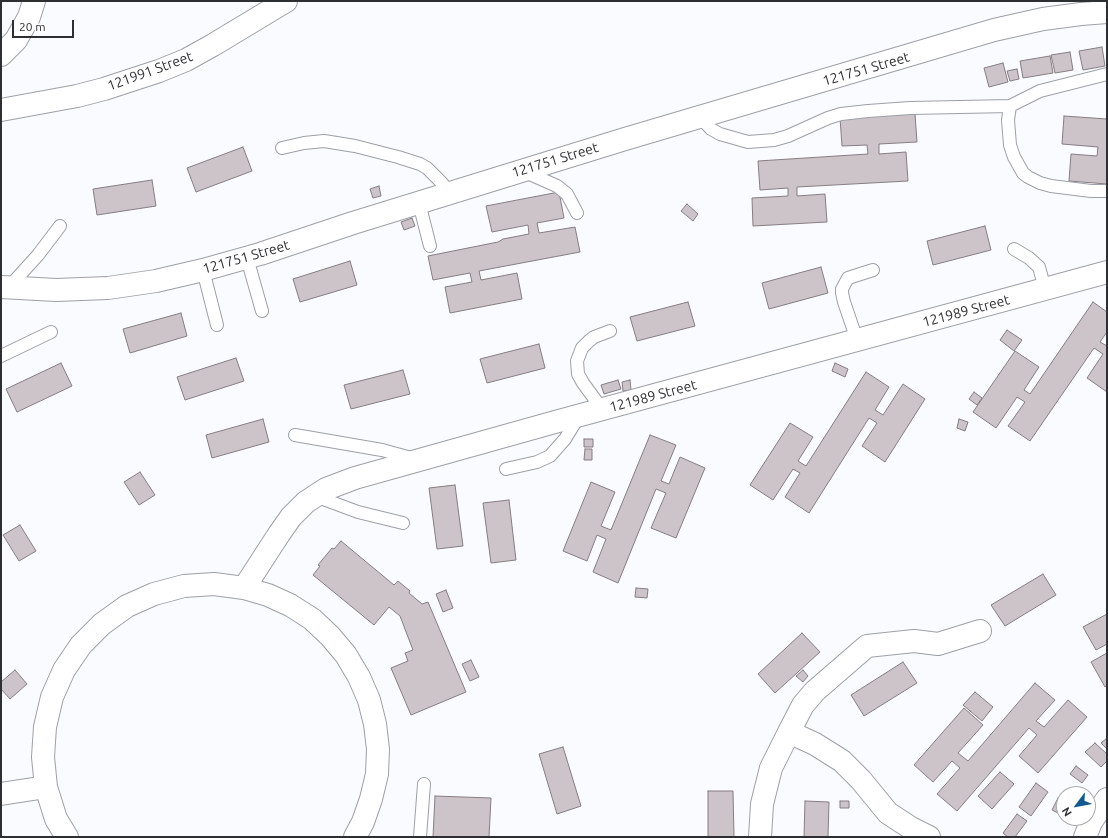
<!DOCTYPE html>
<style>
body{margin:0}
#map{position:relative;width:1108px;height:838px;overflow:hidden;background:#fafbfe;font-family:Ubuntu,sans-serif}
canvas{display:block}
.frame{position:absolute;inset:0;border:2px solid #2e2f32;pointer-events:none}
.north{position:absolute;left:1056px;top:786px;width:40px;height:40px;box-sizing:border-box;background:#fff;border:1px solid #abacad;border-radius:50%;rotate:238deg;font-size:11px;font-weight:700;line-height:16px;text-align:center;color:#2e2f32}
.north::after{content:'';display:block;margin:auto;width:14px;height:18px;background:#13598e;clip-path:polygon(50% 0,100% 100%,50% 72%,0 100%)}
.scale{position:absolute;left:12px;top:20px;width:62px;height:18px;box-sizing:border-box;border:2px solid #2e2f32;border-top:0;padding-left:5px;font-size:12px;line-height:14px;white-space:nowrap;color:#2e2f32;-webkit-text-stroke:3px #fff;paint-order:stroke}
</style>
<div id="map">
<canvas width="1108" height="838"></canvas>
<div class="frame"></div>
<div class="north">N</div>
<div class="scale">20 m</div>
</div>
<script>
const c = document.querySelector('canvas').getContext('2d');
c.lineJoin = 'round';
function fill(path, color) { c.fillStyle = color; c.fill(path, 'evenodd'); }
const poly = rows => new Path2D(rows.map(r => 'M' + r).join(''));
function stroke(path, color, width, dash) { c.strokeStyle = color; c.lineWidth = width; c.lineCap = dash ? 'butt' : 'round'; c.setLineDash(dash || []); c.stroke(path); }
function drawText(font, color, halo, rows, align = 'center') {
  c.font = font + ' Ubuntu,sans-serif'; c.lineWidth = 3.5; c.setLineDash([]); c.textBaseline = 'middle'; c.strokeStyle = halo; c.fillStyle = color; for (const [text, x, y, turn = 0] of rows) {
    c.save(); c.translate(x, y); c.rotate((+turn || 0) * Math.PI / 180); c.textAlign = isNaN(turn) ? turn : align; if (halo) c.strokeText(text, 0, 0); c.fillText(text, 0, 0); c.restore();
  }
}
const building = poly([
 [1102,47,1105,66,1083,70,1079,51,1102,47],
 [1070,52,1073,70,1055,73,1051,55,1070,52],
 [1050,56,1053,73,1023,78,1020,61,1050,56],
 [1003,63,1008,82,989,87,984,68,1003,63],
 [1017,69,1019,79,1010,81,1007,71,1017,69],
 [915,114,917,142,879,144,879,154,906,152,908,181,797,187,797,196,825,194,827,222,753,226,752,198,788,196,788,188,760,190,758,161,868,154,867,145,842,146,840,118,915,114],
 [1064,116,1107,119,1107,184,1069,181,1071,154,1097,156,1098,147,1062,144,1064,116],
 [243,147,252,171,196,192,187,168,243,147],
 [152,180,156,206,97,215,93,189,152,180],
 [379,186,381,196,373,198,370,189,379,186],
 [559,192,564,218,537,223,539,233,575,227,580,252,479,271,481,280,517,273,522,299,450,313,445,287,472,282,470,273,433,280,428,256,498,242,503,239,529,234,528,225,492,232,486,206,559,192],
 [687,204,698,214,693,221,681,211,687,204],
 [412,218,415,226,404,230,401,222,412,218],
 [985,226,991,250,933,265,927,241,985,226],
 [350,261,357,285,300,302,293,279,350,261],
 [821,267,828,293,769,309,762,283,821,267],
 [688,302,695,326,637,341,630,317,688,302],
 [1093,302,1107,312,1107,332,1100,342,1107,346,1107,392,1087,378,1103,354,1094,348,1030,441,1008,426,1025,402,1017,397,996,428,973,412,1015,351,1039,367,1024,390,1030,394,1093,302],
 [181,313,187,336,130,353,123,329,181,313],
 [1007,330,1022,340,1014,351,1000,340,1007,330],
 [539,344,545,368,487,383,480,359,539,344],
 [236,358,244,381,185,400,177,377,236,358],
 [61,363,72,386,17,412,6,389,61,363],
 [835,363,848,369,845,377,832,371,835,363],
 [403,370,410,394,351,409,344,385,403,370],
 [866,372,889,387,875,410,883,415,903,384,925,399,885,462,862,446,877,423,869,418,809,513,785,497,800,473,793,469,773,500,750,485,790,423,813,437,798,461,806,466,866,372],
 [618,380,621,389,604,394,601,385,618,380],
 [630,380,631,390,623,391,622,382,630,380],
 [974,392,982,398,977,405,969,399,974,392],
 [263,419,269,442,212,458,206,435,263,419],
 [959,419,968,422,965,431,957,428,959,419],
 [650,435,676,445,661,481,669,484,680,457,705,468,676,538,651,528,666,493,656,489,618,583,593,572,606,539,597,535,587,561,563,551,591,482,615,492,601,526,611,530,650,435],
 [584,439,593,439,593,447,584,447,584,439],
 [585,449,592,449,592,460,584,460,585,449],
 [140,472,155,495,139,505,124,482,140,472],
 [455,485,463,546,437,549,429,488,455,485],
 [509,500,516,560,491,563,483,503,509,500],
 [20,525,36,551,19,561,3,535,20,525],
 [341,541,394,585,398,581,410,591,409,593,422,604,428,602,466,692,411,715,391,668,408,661,405,653,413,650,400,616,389,607,374,625,313,575,320,566,318,565,332,548,334,549,341,541],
 [1043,574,1056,595,1005,626,991,605,1043,574],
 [636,588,648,589,647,598,635,597,636,588],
 [446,590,453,608,443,612,436,594,446,590],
 [1107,614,1107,644,1096,650,1083,627,1107,614],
 [802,633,820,652,775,693,758,674,802,633],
 [1107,653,1107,685,1105,687,1091,662,1107,653],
 [471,660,479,677,470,681,462,664,471,660],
 [903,662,917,683,864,716,851,695,903,662],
 [15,670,27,684,10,699,1,689,1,682,15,670],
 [803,670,808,676,803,682,796,676,803,670],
 [1035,683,1055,700,1036,721,1044,727,1068,700,1087,717,1038,773,1019,756,1037,735,1029,728,957,811,937,794,960,768,952,761,933,782,914,765,964,708,983,725,958,753,968,761,1035,683],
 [975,692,993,707,982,721,963,705,975,692],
 [1107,738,1107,749,1101,743,1107,738],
 [1095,743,1107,754,1107,761,1101,767,1085,752,1095,743],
 [563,747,581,806,557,814,539,754,563,747],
 [1076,766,1088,775,1082,783,1070,774,1076,766],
 [1000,772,1014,784,992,809,978,796,1000,772],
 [1036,783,1048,792,1031,816,1019,807,1036,783],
 [708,791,733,791,734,837,708,837,708,791],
 [435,796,491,798,489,837,433,837,435,796],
 [1058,798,1064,801,1064,816,1052,810,1058,798],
 [805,801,829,802,828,837,804,837,805,801],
 [840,801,849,801,849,808,840,808,840,801],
 [1017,814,1027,821,1015,837,1008,837,1003,833,1017,814]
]);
const service = poly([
 [1107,74,1040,91,1010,106,1008,120,1010,145,1014,157,1023,173,1028,177,1040,183,1051,186,1091,191,1107,191],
 [700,117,711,129,720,134,748,142,774,140,788,136,828,118,841,114,868,111,910,108,1010,106],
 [282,148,304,143,324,141,355,146,398,157,420,164,427,168,441,182,450,193],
 [523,171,557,186,567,194,577,213],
 [419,203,430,246],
 [1014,249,1029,258,1039,267,1045,289],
 [247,258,262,311],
 [203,270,217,325],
 [9,287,38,255,60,226],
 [857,340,844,302,842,293,842,289,848,278,873,270],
 [1,356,51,332],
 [602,409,583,383,578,374,577,361,582,348,589,341,594,337,610,331],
 [295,435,382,450,415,459],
 [506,469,537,462,550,456,565,439,579,416],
 [315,496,358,512,403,523],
 [420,837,424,784]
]);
const minor = poly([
 [1,55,16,40,29,17,34,1],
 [1,110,77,96,104,89,159,71,186,60,213,45,286,1],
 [1,287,56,290,108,288,156,281,203,270,260,254,353,223,625,139,994,30,1043,19,1081,14,1107,12],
 [244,588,279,534,291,517,306,502,326,489,355,478,555,422,1107,272],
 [1,794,46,787],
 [67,837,56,819,46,787,43,757,45,727,52,697,64,670,81,645,102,624,127,606,154,594,184,586,214,584,244,588,268,595,290,605,312,619,330,636,346,655,359,677,369,700,375,724,378,749,377,774,371,799,363,822,355,837],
 [760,837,762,804,771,768,789,732],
 [929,837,911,828,888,813,861,780,842,761,815,744,789,732,803,705,815,691,867,646,914,641,938,644,980,631],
 [1085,837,1091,822,1107,799]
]);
const streetNames = [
 ["121751 Street",866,69,-16],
 ["121991 Street",150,71,-20],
 ["121751 Street",555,160,-17],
 ["121751 Street",246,257,-16],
 ["121989 Street",966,311,-15],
 ["121989 Street",653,396,-15]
];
fill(building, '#cdc4c9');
stroke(building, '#857d82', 1);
stroke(service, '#9da0a8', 14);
stroke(minor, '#9da0a8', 24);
stroke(service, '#fff', 12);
stroke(minor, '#fff', 22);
drawText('14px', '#2e2f32', '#fff', streetNames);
</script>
